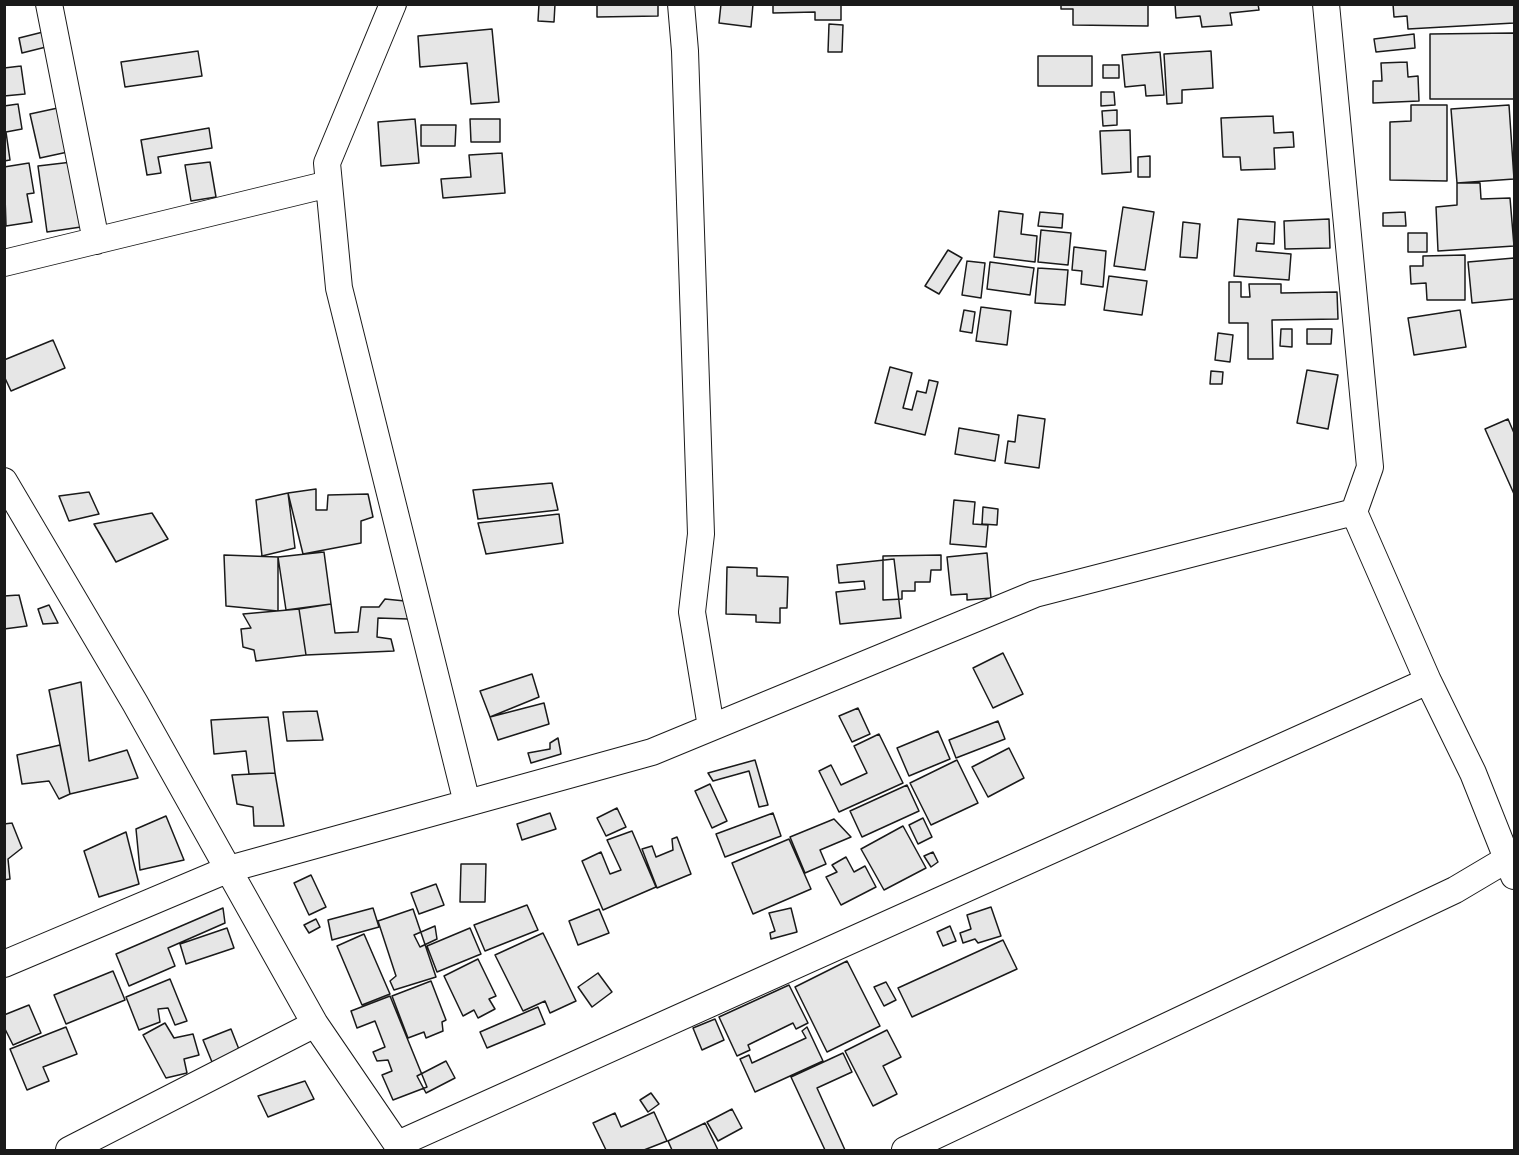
<!DOCTYPE html>
<style>
body{margin:0}
#map{position:relative;width:1519px;height:1155px;overflow:hidden;background:#fff;font-family:Mulish,sans-serif}
canvas{display:block}
.frame{position:absolute;inset:0;border:6px solid #1a1a1a;pointer-events:none}
</style>
<div id="map">
<canvas width="1519" height="1155"></canvas>
<div class="frame"></div>
</div>
<script>
const c = document.querySelector('canvas').getContext('2d');
c.lineJoin = 'round';
function fill(path, color) { c.fillStyle = color; c.fill(path, 'evenodd'); }
const poly = rows => new Path2D(rows.map(r => 'M' + r).join(''));
function stroke(path, color, width, dash) { c.strokeStyle = color; c.lineWidth = width; c.lineCap = dash ? 'butt' : 'round'; c.setLineDash(dash || []); c.stroke(path); }
const building = poly([
 [539,4,555,4,554,22,538,21,539,4],
 [597,4,658,4,658,16,597,17,597,4],
 [721,4,753,4,751,27,719,23,721,4],
 [773,4,841,4,841,20,815,20,815,12,773,13,773,4],
 [1061,4,1148,4,1148,26,1073,25,1073,9,1061,9,1061,4],
 [1175,4,1258,4,1259,10,1230,13,1232,25,1202,27,1200,16,1176,18,1175,4],
 [1393,4,1514,4,1514,23,1408,29,1407,16,1394,17,1393,4],
 [829,24,843,25,842,52,828,52,829,24],
 [492,29,499,102,471,104,467,63,420,67,418,36,492,29],
 [47,31,50,46,22,53,19,38,47,31],
 [1514,33,1514,99,1430,99,1430,34,1514,33],
 [1414,34,1415,48,1376,52,1374,39,1414,34],
 [198,51,202,76,125,87,121,62,198,51],
 [1211,51,1213,88,1182,90,1182,103,1167,104,1164,54,1211,51],
 [1160,52,1164,95,1146,96,1145,85,1125,87,1122,55,1160,52],
 [1038,56,1092,56,1092,86,1038,86,1038,56],
 [1407,62,1408,77,1418,76,1419,101,1373,103,1373,81,1382,81,1381,63,1407,62],
 [1103,65,1119,65,1119,78,1103,78,1103,65],
 [21,66,25,94,4,96,4,68,21,66],
 [1101,92,1114,92,1115,105,1101,106,1101,92],
 [18,104,22,129,6,132,10,160,4,161,4,106,18,104],
 [1411,105,1447,105,1447,181,1390,180,1390,122,1411,121,1411,105],
 [1509,105,1514,179,1457,183,1451,109,1509,105],
 [67,106,77,150,40,158,30,114,67,106],
 [1117,110,1117,125,1103,126,1102,111,1117,110],
 [1273,116,1274,133,1293,132,1294,147,1274,148,1275,169,1241,170,1240,157,1223,157,1221,118,1273,116],
 [415,119,419,163,381,166,378,122,415,119],
 [470,119,500,119,500,142,471,142,470,119],
 [421,125,456,125,455,146,421,146,421,125],
 [209,128,212,148,158,157,161,173,147,175,141,140,209,128],
 [1130,130,1131,172,1102,174,1100,131,1130,130],
 [502,153,505,193,443,198,441,179,471,177,469,155,502,153],
 [1150,156,1150,177,1138,177,1138,157,1150,156],
 [72,162,81,227,47,232,38,166,72,162],
 [210,162,216,197,191,201,185,165,210,162],
 [29,163,34,193,27,194,32,222,6,226,4,167,29,163],
 [1457,183,1480,183,1481,199,1510,198,1514,246,1438,251,1436,207,1457,205,1457,183],
 [1123,207,1154,212,1145,270,1114,266,1123,207],
 [999,211,1023,214,1021,234,1037,236,1035,262,994,257,999,211],
 [1040,212,1063,214,1062,228,1038,226,1040,212],
 [1405,212,1406,226,1383,226,1383,213,1405,212],
 [1238,219,1275,222,1274,244,1257,243,1256,251,1291,254,1289,280,1234,276,1238,219],
 [1329,219,1330,248,1285,249,1284,221,1329,219],
 [1183,222,1200,224,1197,258,1180,257,1183,222],
 [1041,230,1071,233,1068,265,1038,262,1041,230],
 [1408,233,1427,233,1427,252,1408,252,1408,233],
 [1074,247,1106,251,1103,287,1081,284,1082,271,1072,270,1074,247],
 [948,250,962,258,939,294,925,286,948,250],
 [1465,255,1465,300,1427,300,1426,283,1411,284,1410,266,1423,266,1423,256,1465,255],
 [1514,258,1514,299,1472,303,1468,262,1514,258],
 [967,261,985,263,981,298,962,295,967,261],
 [990,262,1034,268,1030,295,987,289,990,262],
 [1038,268,1068,270,1065,305,1035,303,1038,268],
 [1109,276,1147,281,1142,315,1104,310,1109,276],
 [1229,282,1241,282,1241,297,1250,297,1249,284,1281,284,1281,293,1337,292,1338,319,1272,320,1273,359,1248,359,1248,323,1229,323,1229,282],
 [981,307,1011,311,1007,345,976,341,981,307],
 [964,310,975,312,972,333,960,331,964,310],
 [1460,310,1466,347,1414,355,1408,318,1460,310],
 [1281,329,1292,329,1292,347,1280,346,1281,329],
 [1307,329,1332,329,1331,344,1307,344,1307,329],
 [1218,333,1233,335,1230,362,1215,360,1218,333],
 [53,340,65,368,11,391,4,376,4,360,53,340],
 [890,367,912,373,903,408,912,410,917,391,926,393,929,380,938,382,925,435,875,423,890,367],
 [1307,370,1338,375,1328,429,1297,423,1307,370],
 [1211,371,1223,372,1222,384,1210,384,1211,371],
 [1018,415,1045,419,1039,468,1005,463,1008,441,1015,442,1018,415],
 [1508,419,1514,433,1514,494,1485,429,1508,419],
 [959,428,999,435,995,461,955,454,959,428],
 [552,483,558,510,478,519,473,490,552,483],
 [316,489,316,510,327,510,328,495,368,494,373,517,361,521,361,543,303,554,288,493,316,489],
 [89,492,99,514,69,521,59,496,89,492],
 [288,493,295,548,262,556,256,500,288,493],
 [954,500,975,502,973,524,988,525,986,547,950,544,954,500],
 [983,507,998,509,997,525,982,524,983,507],
 [152,513,168,539,116,562,94,524,152,513],
 [559,514,563,543,486,554,478,523,559,514],
 [324,552,331,604,286,610,278,557,324,552],
 [987,553,991,598,967,600,967,594,951,595,947,557,987,553],
 [224,555,278,557,278,611,226,606,224,555],
 [941,555,941,570,931,570,930,582,915,582,915,591,902,591,902,599,883,600,883,556,941,555],
 [894,559,901,618,840,624,836,592,865,589,864,581,839,583,837,565,894,559],
 [727,567,757,568,757,576,788,577,787,608,780,608,780,623,756,622,756,615,726,614,727,567],
 [19,595,27,626,4,629,4,596,19,595],
 [385,599,405,601,408,619,378,618,377,637,391,639,394,651,306,655,299,609,331,604,335,633,358,632,361,607,379,607,385,599],
 [49,605,58,623,43,624,38,609,49,605],
 [299,609,306,655,256,661,254,650,243,647,241,629,251,628,243,614,299,609],
 [1003,653,1023,694,993,708,973,668,1003,653],
 [532,674,539,697,490,717,480,691,532,674],
 [81,682,89,761,127,750,138,778,70,794,49,690,81,682],
 [544,703,549,724,498,740,490,717,544,703],
 [858,708,870,734,852,742,839,716,858,708],
 [317,711,323,740,287,741,283,712,317,711],
 [268,717,275,773,249,774,246,751,214,754,211,720,268,717],
 [998,721,1005,739,956,758,949,740,998,721],
 [938,731,950,759,909,776,897,748,938,731],
 [879,734,903,783,839,812,819,771,831,765,841,785,867,773,854,746,879,734],
 [558,738,561,754,531,763,528,753,550,749,550,743,558,738],
 [60,745,70,794,59,799,49,781,22,784,17,755,60,745],
 [1009,748,1024,778,988,797,972,767,1009,748],
 [755,760,768,805,759,807,749,771,713,781,708,773,755,760],
 [957,760,978,803,931,825,910,783,957,760],
 [275,773,284,826,254,826,253,807,237,804,232,775,275,773],
 [710,784,727,821,712,828,695,791,710,784],
 [907,785,919,811,862,837,850,811,907,785],
 [617,808,626,827,606,836,597,818,617,808],
 [550,813,556,829,522,840,517,824,550,813],
 [773,813,781,836,725,857,716,834,773,813],
 [166,816,184,860,140,870,136,829,166,816],
 [923,818,932,837,918,844,909,825,923,818],
 [834,819,851,837,820,850,826,864,805,873,790,837,834,819],
 [12,823,22,848,8,859,10,879,4,880,4,824,12,823],
 [903,826,926,868,884,890,861,849,903,826],
 [632,831,656,887,603,910,582,861,601,852,610,874,621,870,607,840,632,831],
 [126,832,139,884,99,897,84,851,126,832],
 [677,837,691,874,657,888,642,849,652,846,656,857,673,850,672,839,677,837],
 [789,839,811,889,753,914,732,863,789,839],
 [933,852,938,862,931,867,924,856,933,852],
 [846,857,854,872,865,866,876,887,841,905,826,877,837,872,832,865,846,857],
 [461,864,486,864,485,902,460,902,461,864],
 [311,875,326,907,309,915,294,883,311,875],
 [436,884,444,905,419,914,411,893,436,884],
 [527,905,538,930,485,951,474,925,527,905],
 [991,907,1001,936,978,943,975,939,963,943,960,933,971,929,967,915,991,907],
 [223,908,225,923,168,948,175,966,129,986,116,954,223,908],
 [373,908,379,927,332,940,328,920,373,908],
 [791,908,797,932,771,939,770,933,775,931,769,913,791,908],
 [413,909,436,977,394,990,390,981,396,976,378,921,413,909],
 [599,909,609,933,578,945,569,921,599,909],
 [316,919,320,927,309,933,304,925,316,919],
 [435,926,437,939,420,947,414,935,435,926],
 [950,926,956,941,943,946,937,932,950,926],
 [227,928,234,948,186,964,180,944,227,928],
 [470,928,481,954,437,972,427,946,470,928],
 [543,933,576,1001,550,1013,545,1001,523,1011,495,955,543,933],
 [364,934,390,994,362,1005,337,946,364,934],
 [1003,940,1017,969,912,1017,898,988,1003,940],
 [478,959,496,996,489,999,495,1009,478,1018,474,1010,463,1016,444,976,478,959],
 [847,961,880,1026,827,1052,795,987,847,961],
 [113,971,125,1000,66,1024,54,995,113,971],
 [598,973,612,992,592,1007,578,987,598,973],
 [170,979,187,1021,175,1025,168,1008,158,1009,160,1022,139,1030,126,997,170,979],
 [431,981,446,1020,442,1022,443,1031,426,1038,424,1032,408,1038,392,996,431,981],
 [886,982,896,1000,884,1006,874,987,886,982],
 [789,985,808,1023,796,1029,793,1023,748,1045,750,1050,737,1056,719,1017,789,985],
 [390,996,427,1087,393,1100,382,1075,392,1071,388,1060,377,1061,373,1052,385,1047,375,1021,357,1028,351,1011,390,996],
 [29,1005,41,1033,13,1045,4,1027,4,1015,29,1005],
 [538,1007,545,1024,487,1048,480,1032,538,1007],
 [715,1019,724,1040,702,1050,693,1028,715,1019],
 [165,1023,174,1038,193,1034,199,1055,184,1059,187,1073,166,1078,143,1035,165,1023],
 [66,1027,77,1054,43,1067,49,1081,27,1090,10,1049,66,1027],
 [807,1027,823,1061,755,1092,740,1059,749,1055,752,1063,806,1038,802,1031,807,1027],
 [231,1029,240,1052,212,1062,203,1040,231,1029],
 [887,1030,901,1057,883,1066,897,1094,873,1106,845,1051,887,1030],
 [843,1053,852,1072,817,1088,845,1150,825,1150,791,1077,843,1053],
 [446,1061,455,1078,426,1093,417,1076,446,1061],
 [305,1081,314,1099,268,1117,258,1096,305,1081],
 [651,1093,659,1104,648,1112,640,1100,651,1093],
 [732,1109,742,1128,718,1141,707,1122,732,1109],
 [654,1112,667,1141,644,1150,606,1150,593,1123,615,1113,621,1127,654,1112],
 [705,1123,718,1150,672,1150,668,1141,705,1123]
]);
const minor = poly([
 [49,4,96,241],
 [393,4,327,163,329,184,339,288,467,803],
 [681,4,685,51,701,534,692,612,711,727],
 [1326,4,1370,467,1354,512,1428,681,1473,773,1514,876],
 [4,263,329,184],
 [4,481,135,703,315,1024,401,1150],
 [4,964,229,869,652,752,1035,594,1354,512],
 [398,1144,1428,681],
 [69,1150,315,1024],
 [905,1150,1455,890,1514,855]
]);
fill(building, '#e6e6e6');
stroke(building, '#1a1a1a', 1.5);
stroke(minor, '#1a1a1a', 28);
stroke(minor, '#fff', 26);
</script>
